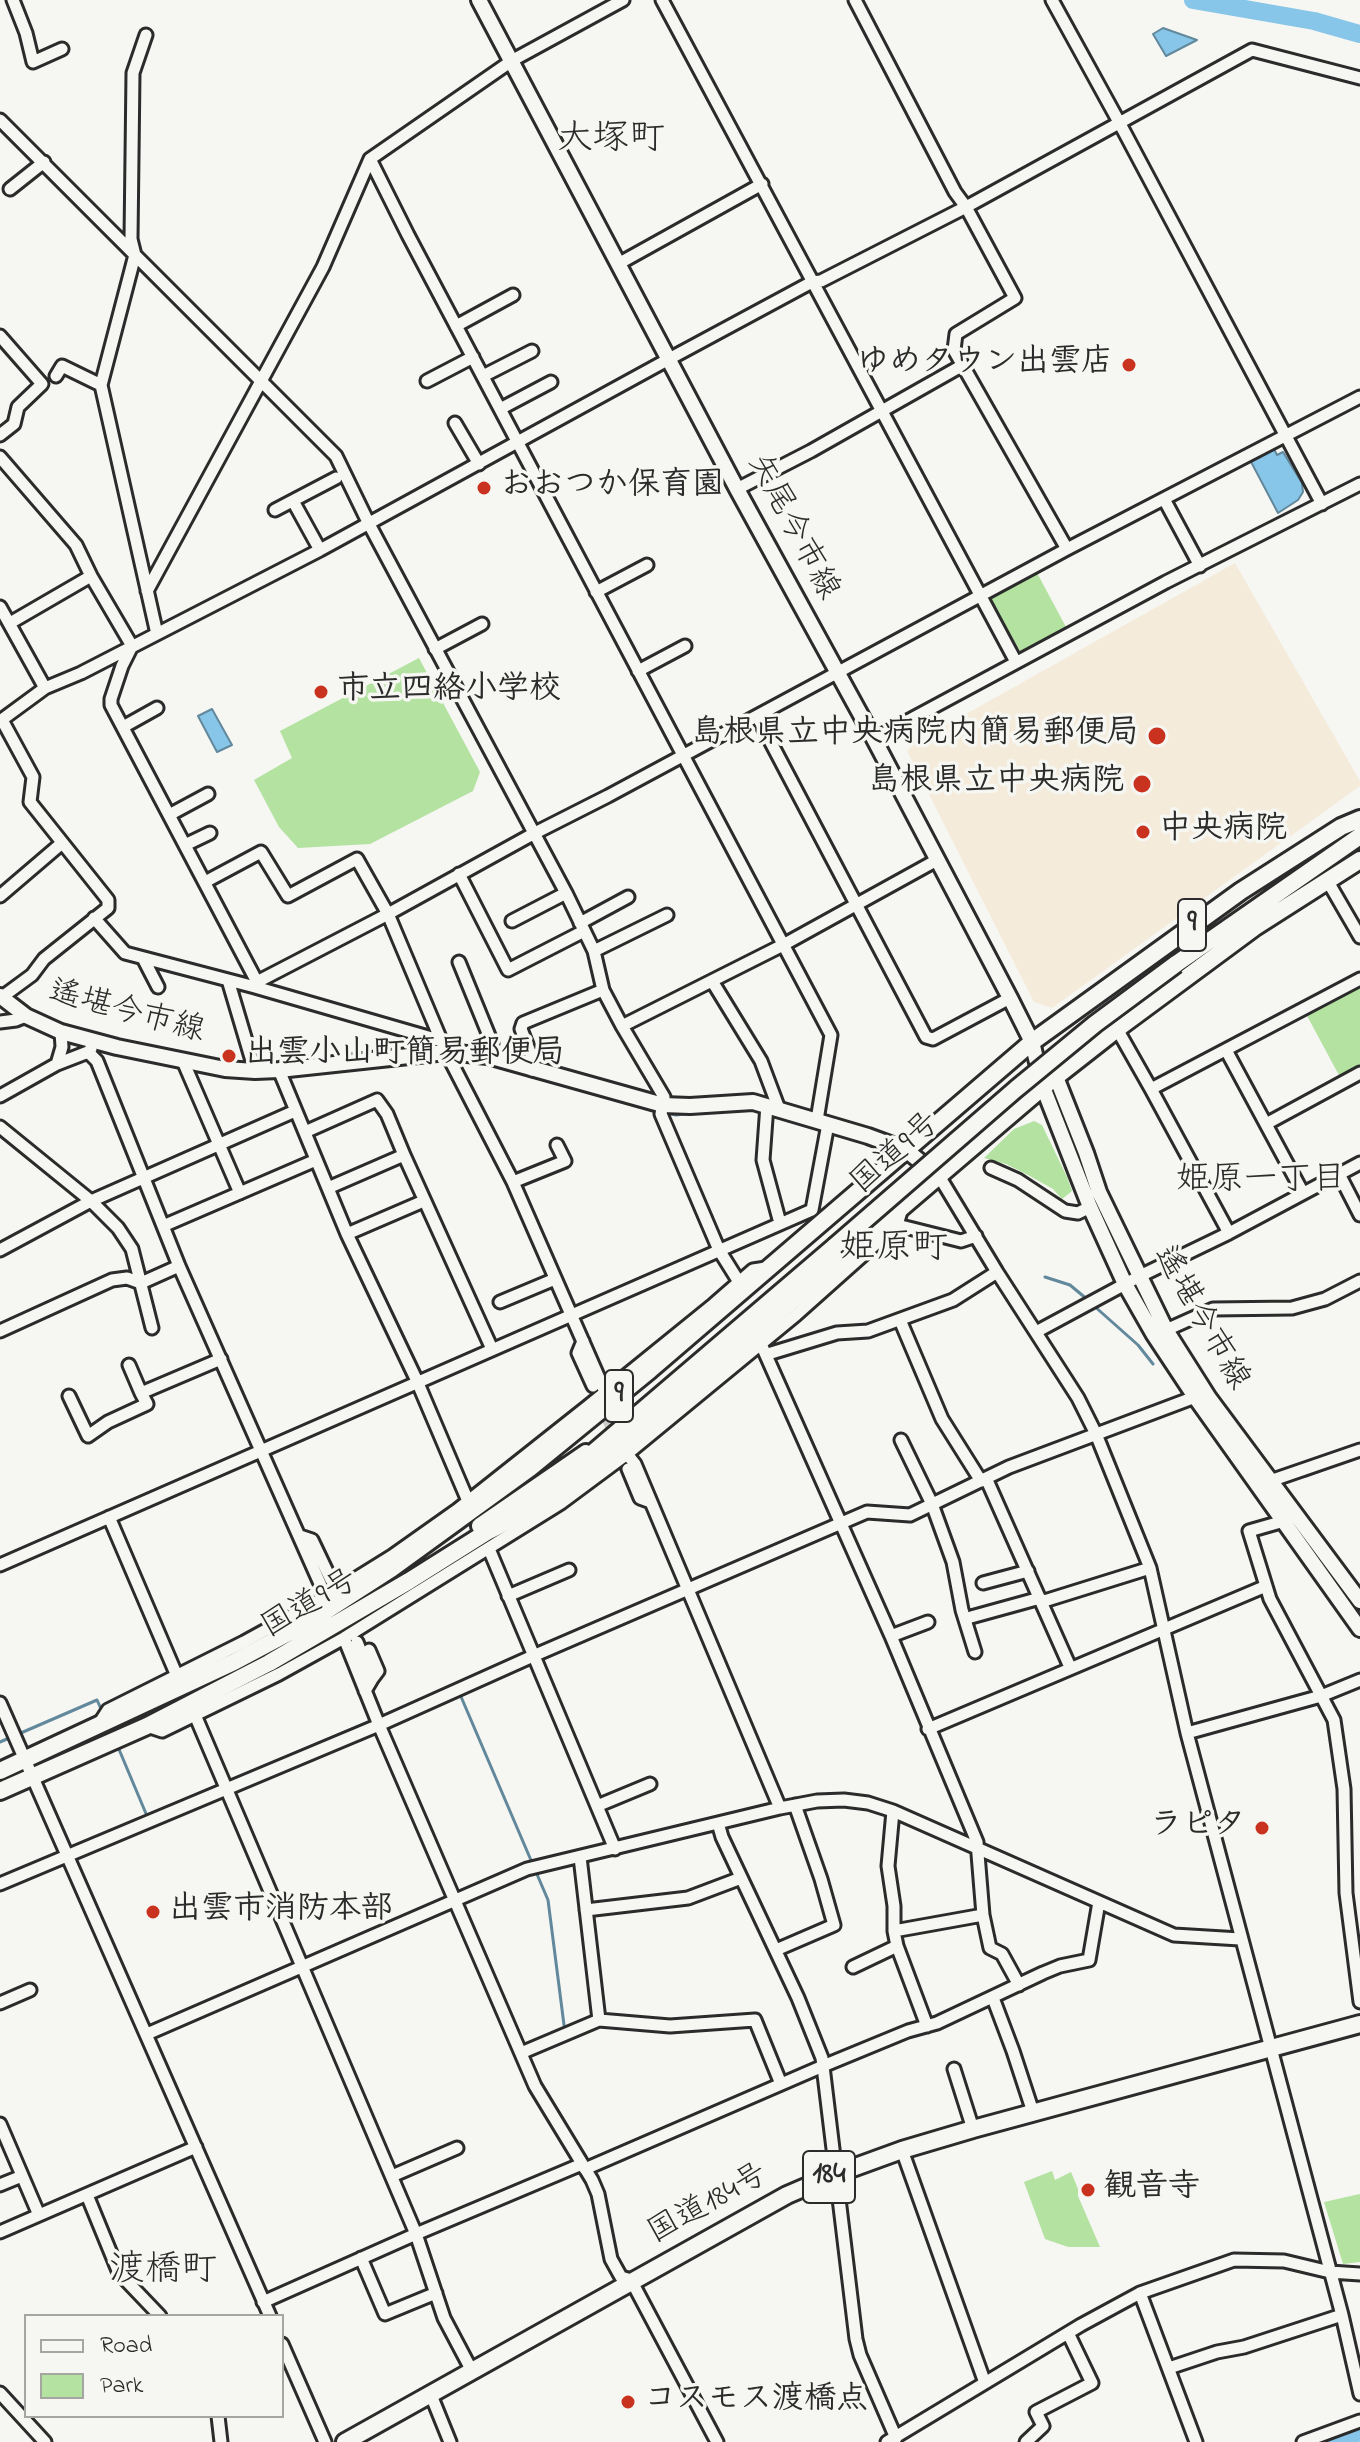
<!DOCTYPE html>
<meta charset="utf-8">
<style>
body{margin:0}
#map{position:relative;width:1360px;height:2442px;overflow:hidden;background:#f6f6f2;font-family:"Indie Flower",sans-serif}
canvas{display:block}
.legend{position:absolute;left:24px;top:2314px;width:260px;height:104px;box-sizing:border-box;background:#f6f6f2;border:2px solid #a5a5a2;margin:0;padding:10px 14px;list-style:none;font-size:24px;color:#2b2b2b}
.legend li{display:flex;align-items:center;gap:16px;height:40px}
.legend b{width:40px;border:2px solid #a5a5a2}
</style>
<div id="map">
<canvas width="1360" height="2442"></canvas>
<ul class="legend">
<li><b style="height:10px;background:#f6f6f2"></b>Road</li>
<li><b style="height:22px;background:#b3e2a1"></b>Park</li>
</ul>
</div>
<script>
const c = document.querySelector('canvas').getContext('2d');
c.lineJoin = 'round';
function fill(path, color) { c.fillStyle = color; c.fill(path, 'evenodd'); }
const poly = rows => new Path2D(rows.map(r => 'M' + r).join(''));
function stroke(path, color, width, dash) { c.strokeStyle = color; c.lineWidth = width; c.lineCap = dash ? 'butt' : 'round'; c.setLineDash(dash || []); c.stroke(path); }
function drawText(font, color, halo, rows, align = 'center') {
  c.font = font + ' "Indie Flower","Klee One",sans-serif'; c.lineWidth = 7; c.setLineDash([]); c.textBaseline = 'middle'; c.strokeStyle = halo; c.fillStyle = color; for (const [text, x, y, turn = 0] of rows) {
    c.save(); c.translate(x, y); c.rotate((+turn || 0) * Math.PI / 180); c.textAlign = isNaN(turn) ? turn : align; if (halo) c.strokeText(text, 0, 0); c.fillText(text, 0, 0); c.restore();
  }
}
const built = poly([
 [1235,563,1360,781,1360,786,1052,1008,1034,1002,907,751,918,741]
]);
const green = poly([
 [1036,571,1066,627,1020,651,988,598],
 [419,658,480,772,473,791,370,844,298,848,279,827,254,780,292,758,280,731],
 [1360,983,1360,1068,1341,1079,1305,1012],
 [1034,1121,1042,1125,1067,1177,1072,1191,1062,1199,1053,1189,1028,1175,1006,1164,984,1158,1014,1129],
 [1052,2171,1055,2180,1071,2172,1078,2189,1078,2196,1100,2247,1068,2247,1045,2239,1024,2182],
 [1360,2194,1360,2262,1343,2264,1324,2202]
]);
const water = poly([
 [1163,28,1197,40,1166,56,1153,34,1163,28],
 [1273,447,1277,455,1283,452,1302,483,1303,492,1298,500,1278,513,1249,458,1273,447],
 [212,709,232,745,217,752,198,716,212,709]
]);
const stream = poly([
 [95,1049,111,1052],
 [479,1062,557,1082],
 [664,1112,676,1115,692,1113],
 [809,1126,824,1131],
 [1045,1277,1070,1285,1088,1300],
 [1093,1305,1138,1345,1153,1364],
 [1306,1476,1346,1461],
 [459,1692,548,1900,564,2025],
 [380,1717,457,1685],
 [0,1742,97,1700,102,1711],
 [118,1747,147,1816,373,1720]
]);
const river = poly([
 [1193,0,1314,21,1360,34],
 [1330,2442,1360,2432]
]);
const minorTunnel = poly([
 [593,1386,616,1439]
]);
const minor = poly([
 [13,0,26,33,33,62,62,49],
 [662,0,1016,662],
 [855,0,955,192,966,207,1015,298,956,334,954,350,1067,549],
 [1052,0,1119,122,1322,504],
 [146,35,133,73,131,239,135,255,101,385,157,634],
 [0,120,336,456,369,524,566,893,594,951,603,990,622,1026,664,1097,661,1114,719,1250,739,1282],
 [370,159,408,235,831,1035,817,1120],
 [10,189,44,162],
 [618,264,762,184],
 [456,326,513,295],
 [0,336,42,384,18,407,14,424,0,435],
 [56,376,62,366,101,385],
 [483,376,532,351],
 [427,381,473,357],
 [500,409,551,382],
 [455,423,479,464],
 [0,457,76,545,91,576],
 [737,489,811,451,963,365],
 [1164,499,1200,566],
 [293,501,320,550],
 [275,510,336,478],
 [147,591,323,267,370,159,513,60,623,0],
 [596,592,647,565],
 [0,607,45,688],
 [10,623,91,576,132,646],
 [132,646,122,666,111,699,111,705,257,982,388,914,533,834,608,796,1067,549,1360,397],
 [435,649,482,624],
 [638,671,685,646],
 [757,716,926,1037,933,1039,1010,998],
 [0,721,45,688,81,673,320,550,669,359,812,282,821,281,966,207,1252,50,1360,78],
 [123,727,157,708],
 [874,739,1166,582,1360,484],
 [169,815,208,794],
 [185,845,210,833],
 [459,874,508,970,584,931],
 [1327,880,1360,937],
 [205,882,261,852,288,896,357,859,388,914,446,1052,513,1182,605,1392],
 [0,896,62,843],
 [94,918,125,953,255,987,442,1041],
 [512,921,566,893],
 [580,923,628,897],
 [594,951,667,915],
 [143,958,158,987],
 [459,962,492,1043,488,1056],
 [228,980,255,1071],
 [712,981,761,1061,779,1109],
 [2,997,32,975,44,959,108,908,108,900,30,802,33,777,2,720],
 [0,1022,16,1020,26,1016],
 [622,1026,783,945,937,860],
 [1117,1029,1151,1089,1229,1233],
 [1226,1050,1303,1193],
 [88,1052,97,1061,179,1266,326,1597],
 [183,1061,240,1193],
 [57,1064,62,1047,61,1032],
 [279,1070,347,1234,417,1381,468,1501],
 [532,1070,532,1057,521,1029,523,1023,603,990],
 [1151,1089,1360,979],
 [0,1096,57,1064,88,1052,91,1049],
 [767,1105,763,1160,780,1223],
 [1266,1124,1360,1073],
 [0,1127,91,1201,118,1228,132,1249,152,1328],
 [305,1132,377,1100,387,1114,404,1155,492,1349],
 [991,1168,1018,1180,1065,1211,1078,1213,1090,1207],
 [1339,1174,1360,1215],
 [939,1176,997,1272,1078,1398,1096,1434,1150,1568,1187,1733,1342,2315,1360,2394],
 [513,1182,565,1161,557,1145],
 [328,1188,404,1155],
 [897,1225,961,1241,976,1236],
 [163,1226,316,1160],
 [347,1234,419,1203],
 [0,1250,91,1201,295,1111],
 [500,1302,555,1279],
 [900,1320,942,1419,981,1481],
 [1166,1330,1213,1309,1292,1308,1325,1299,1360,1281],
 [0,1331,112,1280,127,1278,141,1283,179,1266],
 [1036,1332,1140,1276,1229,1233,1360,1163],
 [583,1341,578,1353,593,1386],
 [761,1344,891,1636,977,1842,983,1915,990,1948,1002,1954,1019,1985],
 [768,1354,837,1333,868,1331,953,1300,997,1272],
 [129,1365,141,1393,221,1359],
 [69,1396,88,1436,108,1422,147,1404,141,1393],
 [901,1440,932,1504,953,1562,962,1610,975,1652],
 [627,1454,635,1464,780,1808],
 [628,1469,640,1498,651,1502],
 [986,1478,1070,1667],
 [1270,1481,1360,1450],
 [109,1517,177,1676],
 [1284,1521,1249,1531,1270,1599,1334,1720,1344,1789,1346,1893,1360,2002],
 [300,1536,312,1540,331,1580],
 [489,1549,615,1849],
 [0,1565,812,1210,828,1124],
 [983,1583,1028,1571],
 [508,1596,569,1570],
 [1041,1602,1150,1568],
 [971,1617,1040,1598],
 [891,1636,928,1622],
 [344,1638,379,1725,535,2086,592,2180,598,2194,611,2259,621,2277,631,2280,717,2442],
 [357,1642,372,1679,365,1691],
 [369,1650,378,1671,372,1679],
 [0,1703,270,2316],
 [195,1715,416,2234,444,2318,472,2371],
 [99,1724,108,1710,244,1642,326,1597,392,1556,457,1510,587,1407,714,1304,753,1270,766,1268],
 [147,1726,162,1731,279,1674,344,1638,561,1503,627,1454,796,1315,897,1225,902,1208],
 [928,1729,1266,1586],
 [1187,1733,1321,1696,1360,1680],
 [597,1806,650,1784],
 [893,1811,888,1866,894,1906,894,1931,897,1946,927,2026],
 [718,1823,722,1837,798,1998,822,2058,856,2339,860,2355,896,2438],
 [580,1857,599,2020],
 [0,1884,379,1725,533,1656,867,1512,910,1515,1009,1467,1195,1397],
 [586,1910,688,1898,741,1878],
 [894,1931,983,1915],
 [776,1950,834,1925,821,1879,795,1805],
 [853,1967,897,1946],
 [993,1998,1013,2051,1033,2112],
 [0,2003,30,1990],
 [147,2034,527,1869,780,1808,817,1801,844,1800,868,1803,893,1811,1174,1935,1240,1939],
 [521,2053,599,2020,670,2026,755,2020,781,2084],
 [954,2069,973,2129],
 [0,2124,39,2215],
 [902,2150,985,2383],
 [585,2169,823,2066,908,2031,937,2023,1043,1973,1060,1966,1089,1960,1099,1902],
 [392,2176,457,2148],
 [0,2185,22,2176],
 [87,2195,119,2273,160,2316],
 [0,2232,196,2147],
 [361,2258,385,2314,436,2293],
 [1140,2293,1196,2442],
 [263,2302,416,2234,582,2164],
 [282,2344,325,2442],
 [1169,2368,1217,2352,1244,2347,1342,2315],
 [0,2393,45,2442],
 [431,2395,450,2442],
 [218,2416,221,2442],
 [887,2442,1081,2325,1140,2293,1234,2260,1284,2261,1330,2272,1360,2274],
 [1026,2442,1043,2426,1036,2412,1092,2383,1068,2333],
 [1303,2442,1360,2421]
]);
const major = poly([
 [479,0,737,489,874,739,1010,998,1032,1042,1043,1087,1090,1207,1125,1284,1154,1335,1195,1397,1360,1629],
 [0,996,26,1016,61,1032,117,1047,225,1069,255,1071,279,1070,446,1052,488,1056,663,1105,690,1106,753,1102,868,1136,906,1150,933,1172],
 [1050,1069,1056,1077,1086,1153,1099,1192,1166,1330,1209,1398,1360,1601]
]);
const highway = poly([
 [1176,964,1360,836],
 [581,1463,835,1246],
 [480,1526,586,1453],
 [489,1531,528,1511,599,1462,701,1379,1043,1087,1117,1029,1255,927,1360,860],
 [315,1618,391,1569,530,1468,650,1370,1032,1042,1241,891,1341,827,1360,819],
 [0,1771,234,1662,324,1614],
 [0,1791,147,1726,269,1663,409,1581,498,1525],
 [345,2442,787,2195,836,2174,902,2150,973,2129,1360,2024]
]);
const highwayBridge = poly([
 [835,1246,1016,1089,1095,1024,1176,964]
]);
const markers = [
 [1129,365,8,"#c8321e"],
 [484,488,8,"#c8321e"],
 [321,692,8,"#c8321e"],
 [1157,736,10,"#c8321e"],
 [1142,784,10,"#c8321e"],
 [1143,832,8,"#c8321e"],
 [229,1056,8,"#c8321e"],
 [1262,1828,8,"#c8321e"],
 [153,1912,8,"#c8321e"],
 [1088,2190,8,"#c8321e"],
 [628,2402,8,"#c8321e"]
];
const shields = [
 [1192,925,28],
 [619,1396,28],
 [829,2177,52]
];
const shieldNames = [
 ["9",1192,925],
 ["9",619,1396],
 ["184",829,2177]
];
const poiNames = [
 ["ゆめタウン出雲店",1113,365,"right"],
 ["おおつか保育園",500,488],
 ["市立四絡小学校",337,692],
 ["島根県立中央病院内簡易郵便局",1139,736,"right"],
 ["島根県立中央病院",1124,784,"right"],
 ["中央病院",1159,832],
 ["出雲小山町簡易郵便局",245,1056],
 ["ラピタ",1246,1828,"right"],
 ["出雲市消防本部",169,1912],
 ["観音寺",1104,2190],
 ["コスモス渡橋点",644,2402]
];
const streetNames = [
 ["矢尾今市線",791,528,62],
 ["遙堪今市線",126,1014,15],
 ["国道9号",897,1155,-41],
 ["遙堪今市線",1199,1319,60],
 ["国道9号",311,1606,-30],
 ["国道184号",709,2206,-29]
];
const neighbourhoodNames = [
 ["姫原一丁目",1261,1182]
];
const quarterNames = [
 ["大塚町",611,142],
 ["姫原町",894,1251],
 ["渡橋町",163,2273]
];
fill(built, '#f5ebdb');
fill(green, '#b3e2a1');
fill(water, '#87c6e8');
stroke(water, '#62889c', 2);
stroke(stream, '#62889c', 3);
stroke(river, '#87c6e8', 18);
stroke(minorTunnel, '#cdcdca', 11, [11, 5.5]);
stroke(minor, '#2b2b2b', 17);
stroke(major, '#2b2b2b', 20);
stroke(highway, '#2b2b2b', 22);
stroke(minor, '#f6f6f2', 11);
stroke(major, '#f6f6f2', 14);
stroke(highway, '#f6f6f2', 16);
stroke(highwayBridge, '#2b2b2b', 22, []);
stroke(highwayBridge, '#f6f6f2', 16);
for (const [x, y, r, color] of markers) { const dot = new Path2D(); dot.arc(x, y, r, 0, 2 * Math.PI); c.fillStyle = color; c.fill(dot); stroke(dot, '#f6f6f2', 3); }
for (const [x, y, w] of shields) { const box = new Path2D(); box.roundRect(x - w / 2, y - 26, w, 52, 6); c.fillStyle = '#f6f6f2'; c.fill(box); stroke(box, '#2b2b2b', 2); }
drawText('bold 30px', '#2b2b2b', null, shieldNames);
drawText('bold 32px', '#2b2b2b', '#f6f6f2', poiNames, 'left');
drawText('32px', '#2b2b2b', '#f6f6f2', streetNames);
drawText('34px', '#2b2b2b', '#f6f6f2', neighbourhoodNames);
drawText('36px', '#2b2b2b', '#f6f6f2', quarterNames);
</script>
